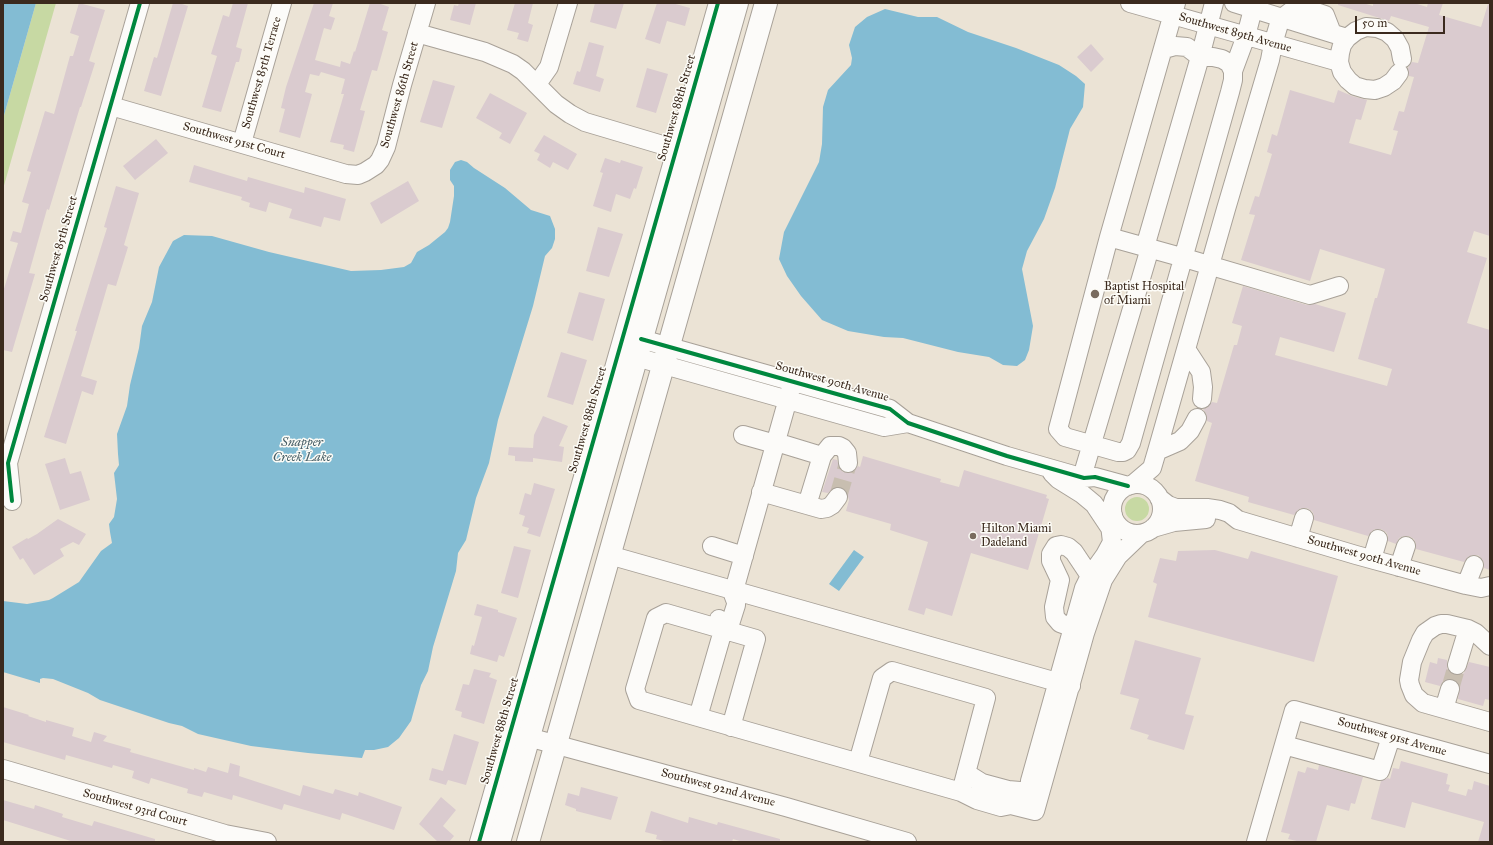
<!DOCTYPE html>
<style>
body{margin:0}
#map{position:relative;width:1493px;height:845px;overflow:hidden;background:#ebe3d5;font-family:"IM FELL Great Primer",serif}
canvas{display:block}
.frame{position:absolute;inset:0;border:4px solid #3b2a1e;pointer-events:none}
.scale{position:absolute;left:1355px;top:16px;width:90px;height:18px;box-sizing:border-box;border:2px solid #3b2a1e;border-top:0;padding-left:5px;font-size:12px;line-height:14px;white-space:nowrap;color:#3b2a1e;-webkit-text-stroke:3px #fdfcf7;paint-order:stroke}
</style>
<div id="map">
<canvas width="1493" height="845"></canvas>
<div class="frame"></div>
<div class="scale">50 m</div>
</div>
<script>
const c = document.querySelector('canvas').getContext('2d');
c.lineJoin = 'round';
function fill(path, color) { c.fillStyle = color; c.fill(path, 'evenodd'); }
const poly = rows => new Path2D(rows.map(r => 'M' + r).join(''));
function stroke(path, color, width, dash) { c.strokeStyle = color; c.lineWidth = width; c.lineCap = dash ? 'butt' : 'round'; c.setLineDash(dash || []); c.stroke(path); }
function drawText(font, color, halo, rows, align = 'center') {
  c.font = font + ' "IM FELL Great Primer",serif'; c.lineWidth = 3; c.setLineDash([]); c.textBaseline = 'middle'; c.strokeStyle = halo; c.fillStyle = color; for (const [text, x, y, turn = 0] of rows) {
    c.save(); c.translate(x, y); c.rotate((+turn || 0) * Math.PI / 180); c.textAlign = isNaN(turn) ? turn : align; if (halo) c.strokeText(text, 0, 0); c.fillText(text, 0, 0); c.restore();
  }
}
const green = poly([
 [36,3,56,3,3,189,3,119],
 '1125 509a12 12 0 1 1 24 0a12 12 0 1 1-24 0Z'
]);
const water = poly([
 [3,3,36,3,3,119],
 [885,9,918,17,937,17,968,32,1016,48,1059,65,1076,76,1085,84,1083,107,1070,129,1055,188,1044,219,1027,251,1022,269,1033,326,1029,350,1025,360,1017,366,1003,365,989,357,958,352,903,338,884,337,848,331,822,320,801,296,787,276,779,259,784,232,819,162,822,144,823,107,828,90,851,65,852,58,849,45,855,27,867,17],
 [461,160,467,162,474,168,505,188,531,210,550,216,555,229,555,239,552,248,545,256,533,306,498,420,489,463,476,498,466,540,458,553,456,571,433,647,428,671,421,685,411,721,399,738,388,747,374,750,365,750,362,758,308,753,251,746,198,734,182,726,169,723,100,700,88,693,53,679,43,678,40,679,40,683,3,672,3,601,27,604,49,600,53,598,79,582,101,551,112,543,110,532,109,524,114,517,117,499,114,473,119,465,118,454,117,434,127,406,130,385,139,348,142,326,152,302,159,267,173,241,184,235,212,236,269,252,351,271,381,270,404,267,411,263,417,252,429,245,445,232,448,228,450,222,454,196,454,186,450,180,450,170,455,162],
 [854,550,864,557,839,591,829,584]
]);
const building = poly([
 [79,3,105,10,89,61,95,63,81,107,80,107,49,210,47,209,29,273,35,274,12,352,3,350,3,292,18,243,10,241,13,231,21,233,29,204,22,202,31,172,27,171,45,111,54,114,70,56,73,56,79,36,70,33],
 [173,3,179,3,188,6,161,96,144,91,154,57,157,58],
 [233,3,248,3,236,47,242,49,239,62,236,62,221,112,202,107,217,56,211,54,223,15,229,17],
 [314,3,333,3,329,16,335,18,331,30,324,28,315,60,340,67,341,61,350,64,354,51,355,52,370,3,378,3,389,7,382,30,388,32,377,71,372,70,360,110,365,111,354,152,343,149,344,145,330,142,344,94,341,94,345,79,321,72,319,76,310,74,305,92,312,94,300,138,279,132,285,109,281,108,286,87],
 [459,3,476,3,470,25,450,20,454,5,458,6],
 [515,3,533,3,528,23,533,25,528,42,517,39,519,33,507,30],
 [595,3,624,3,616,29,590,22],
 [657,3,672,3,690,8,685,26,667,21,660,44,645,39],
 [1338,3,1363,3,1373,6,1373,3,1414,3,1427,7,1428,3,1443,3,1439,15,1481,27,1488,4,1490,5,1490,236,1474,231,1467,252,1487,258,1467,323,1490,330,1490,570,1484,568,1484,563,1482,559,1478,555,1473,555,1468,557,1464,562,1416,549,1416,544,1414,539,1409,536,1404,536,1399,538,1396,544,1388,541,1388,536,1386,532,1381,529,1375,529,1371,532,1368,536,1314,520,1314,515,1312,511,1307,508,1301,508,1297,511,1294,515,1248,502,1249,497,1195,481,1212,423,1207,421,1206,413,1203,409,1207,408,1212,402,1217,403,1234,345,1237,345,1242,326,1232,323,1243,286,1307,305,1315,304,1346,313,1334,352,1280,337,1275,355,1387,386,1392,369,1358,359,1375,298,1377,298,1385,269,1320,249,1310,281,1241,260,1255,215,1249,214,1255,196,1259,197,1272,154,1267,152,1272,134,1277,136,1290,90,1334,103,1338,90,1352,96,1367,100,1361,120,1356,119,1349,143,1391,155,1398,131,1393,130,1399,111,1404,112,1414,77,1409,76,1408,68,1412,62,1418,63,1429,27,1391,16,1389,21,1338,5],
 [589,42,604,46,596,76,604,79,600,92,573,84,577,71,580,72],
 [1091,44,1104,59,1091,72,1077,57],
 [647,68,668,74,656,113,636,107],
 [433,80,455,86,442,128,420,122],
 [490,93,527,113,510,144,499,138,502,133,476,118],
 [544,135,577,154,568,170,553,162,550,168,537,160,540,154,534,151],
 [156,139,168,153,135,180,123,166],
 [605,158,620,163,621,160,643,167,636,189,634,188,630,199,616,194,611,212,593,206,603,173,600,172],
 [194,165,247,181,248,177,304,193,305,187,346,199,340,221,324,217,321,227,289,218,292,209,269,202,266,212,249,207,250,203,241,200,242,197,189,182],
 [408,181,419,201,381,224,370,203],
 [116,186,139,193,124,245,128,247,116,286,108,284,81,376,97,381,93,395,82,391,66,444,44,437,77,331,75,331,107,228,104,227],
 [598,227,623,234,609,277,586,271],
 [579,292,605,299,593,341,567,333],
 [561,352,587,360,573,405,547,397],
 [543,416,568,426,559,446,564,447,562,462,533,458,533,462,515,461,515,456,508,455,509,447,533,448,534,435],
 [863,456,941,479,940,482,959,487,964,470,1047,495,1046,498,1049,499,1028,570,971,553,952,616,926,608,924,615,908,610,928,542,890,530,891,524,846,511,849,500,847,493,844,488,840,487,834,487,828,493,822,492,833,459,837,460,840,469,843,472,849,473,854,471,858,466,860,467],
 [65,458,70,474,81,471,90,500,60,510,45,464],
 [534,483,555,489,540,537,527,533,529,528,522,526,525,516,519,514,525,493,531,495],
 [58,519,86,534,79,545,73,542,60,549,64,556,34,575,23,558,20,560,12,547,27,538,28,539,37,534],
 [514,546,531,550,518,598,501,593],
 [1215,550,1248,559,1251,551,1338,576,1314,662,1148,617,1157,584,1153,582,1160,558,1176,561,1178,551],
 [477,604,498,610,498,612,517,618,504,657,499,655,497,662,470,654,472,645,474,646,482,617,474,615],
 [1135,640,1201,658,1185,714,1194,716,1184,750,1147,739,1149,735,1130,729,1139,699,1120,694],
 [1438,658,1447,660,1447,668,1450,672,1454,675,1459,675,1464,673,1469,662,1490,667,1490,700,1485,699,1483,706,1458,699,1460,686,1457,682,1453,679,1448,679,1443,681,1440,686,1425,682,1430,662,1437,664],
 [474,669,491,673,489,677,497,680,484,724,461,717,462,712,455,710,463,684,469,685],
 [3,707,29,715,28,716,46,722,46,720,74,728,72,736,91,742,94,732,107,736,103,741,131,749,130,752,194,770,194,768,206,772,208,767,228,773,230,763,240,766,239,776,300,796,303,785,333,794,335,789,358,796,359,792,402,807,394,830,342,813,340,820,284,804,282,810,233,795,232,800,204,792,202,797,187,793,188,789,151,778,149,784,132,778,134,771,113,765,112,768,66,755,65,760,3,742],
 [454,734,479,742,466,785,448,780,446,785,429,780,432,768,443,771],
 [1401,761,1448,774,1446,784,1450,785,1448,791,1466,796,1468,789,1472,790,1474,781,1490,786,1490,842,1478,842,1484,822,1412,802,1405,828,1371,819,1381,781,1388,778,1390,779,1393,768,1399,769],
 [1319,765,1363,777,1355,804,1351,803,1349,811,1327,805,1316,842,1301,842,1288,839,1290,834,1281,832,1298,771,1305,773,1307,767,1318,770],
 [581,787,618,797,611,820,576,811,576,809,565,805,568,793,579,796],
 [441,797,456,810,443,826,454,836,449,842,438,842,419,824],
 [3,800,34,809,35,805,63,814,62,817,92,826,94,821,155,839,155,842,74,842,3,820],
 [651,811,688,823,689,817,717,825,718,822,780,839,780,842,743,842,733,839,732,842,668,842,656,839,657,835,645,832]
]);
const minorTunnel = poly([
 [838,497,848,463],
 [1450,689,1457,665]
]);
const minor = poly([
 [1130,3,1339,62],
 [1176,3,1109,237,1058,429,1065,437,1118,452,1123,452,1127,450,1131,443,1230,92,1233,80,1233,71,1246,36,1253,9],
 [1234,3,1347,38],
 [1282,18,1298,6,1325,15,1332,33],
 [417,33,485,52,513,64,523,71,556,104,570,114,585,122,686,152],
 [1164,49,1175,46,1187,47,1200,57,1213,57,1222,59,1229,63,1233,71],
 [1399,73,1393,81,1384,87,1375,90,1365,89,1355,86,1348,80,1342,72,1339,62,1340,53,1342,45,1347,38,1356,31,1366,27,1377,28,1387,32,1395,39,1400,48,1402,59],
 [537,84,549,67,568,3],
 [111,106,346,174,358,175,365,172,376,165,380,160,386,147,402,85,426,3],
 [242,143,282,3],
 [1109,237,1188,259,1310,295,1339,286],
 [1145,247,1200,57,1214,3],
 [641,339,890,409,908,423,1007,456,1084,478,1095,477,1128,486],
 [1186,349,1201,372,1203,387,1202,399],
 [636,357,884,427,908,423],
 [743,435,775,444],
 [776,442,822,456,830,446,839,446,843,448,847,453,848,463],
 [1157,451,1180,441,1190,431,1197,418],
 [1052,473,1058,479,1082,494,1094,504,1110,528],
 [1082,477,1150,248],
 '1112 509a25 25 0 1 1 50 0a25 25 0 1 1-50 0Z',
 [1132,485,1152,468,1157,451,1226,209,1270,60,1273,44,1281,17],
 [761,492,821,509,827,508,832,505,838,497],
 [1159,498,1168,505,1176,508,1207,508,1220,510,1229,513,1238,520,1356,555,1466,585,1481,588,1490,586],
 [12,501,8,463,140,3],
 [807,505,822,456],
 [1153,528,1174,522,1206,519],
 [1298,538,1304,518],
 [712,546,744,556],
 [609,555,1071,686],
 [1372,559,1378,539],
 [1399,567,1406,546],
 [1466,585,1474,565],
 [724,627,730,624,736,605,736,602,733,594,791,388],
 [1082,631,1060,623,1055,617,1054,607,1060,580,1051,561,1051,554,1056,546,1061,545,1068,547,1074,552,1090,576,1100,579],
 [1490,646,1476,633,1468,629,1447,624,1441,624,1435,626,1425,633,1421,640,1412,662,1409,680,1410,685,1414,695,1423,703,1490,722],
 [1457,665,1468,629],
 [1444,709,1450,689],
 [698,717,724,627,719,619],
 [731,727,756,639,666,613,656,618,635,689,639,700,698,717,961,792,977,800,1001,807,1011,805],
 [528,737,786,807,907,842],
 [1284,745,1380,771,1391,737],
 [858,762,882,678,892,671,986,698,961,792],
 [3,769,225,834,267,842],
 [966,773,982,783,1008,790,1020,791],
 [1002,798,1011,805,1035,811,1085,633,1103,580,1118,556,1141,534],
 [1025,805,1029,793,1030,781,1084,588,1090,576,1105,555,1112,542,1110,525,1113,515],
 [479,842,718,3],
 [1256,842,1294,710,1490,764]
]);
const major = poly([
 [499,842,737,3],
 [528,842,766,3]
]);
const cycleway = poly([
 [641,339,890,409,908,423,1007,456,1084,478,1095,477,1128,486],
 [12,501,8,463,140,3],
 [479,842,718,3]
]);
const markers = [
 [1095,294,5,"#796b5e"],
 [973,536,4,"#796b5e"]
];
const streetNames = [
 ["Southwest 89th Avenue",1235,33,16],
 ["Southwest 85th Terrace",262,73,-74],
 ["Southwest 86th Street",400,95,-74],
 ["Southwest 88th Street",677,108,-74],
 ["Southwest 91st Court",234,141,16],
 ["Southwest 85th Street",59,249,-74],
 ["Southwest 90th Avenue",832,382,16],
 ["Southwest 88th Street",588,420,-74],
 ["Southwest 90th Avenue",1364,556,16],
 ["Southwest 88th Street",500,731,-74],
 ["Southwest 91st Avenue",1392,737,16],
 ["Southwest 92nd Avenue",718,788,15],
 ["Southwest 93rd Court",135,808,16]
];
const poiNames = [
 ["Baptist Hospital",1104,287],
 ["of Miami",1104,301],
 ["Hilton Miami",981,529],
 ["Dadeland",981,543]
];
const waterNames = [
 ["Snapper",302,443],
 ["Creek Lake",302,458]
];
fill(green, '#c7d9a3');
fill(water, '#83bcd3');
fill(building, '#dacbcf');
stroke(minorTunnel, '#c8beb0', 18, [18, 9]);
stroke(minor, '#a8a198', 20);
stroke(major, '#a8a198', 24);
stroke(minor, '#fcfbf9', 18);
stroke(major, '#fcfbf9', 22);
stroke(cycleway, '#00873e', 4);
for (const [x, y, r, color] of markers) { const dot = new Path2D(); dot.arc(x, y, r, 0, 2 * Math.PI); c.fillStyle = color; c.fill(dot); stroke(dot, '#fdfcf7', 1.5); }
drawText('12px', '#3b2a1e', '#fdfcf7', streetNames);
drawText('12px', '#3b2a1e', '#fdfcf7', poiNames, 'left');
drawText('italic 13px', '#465e66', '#fdfcf7', waterNames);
</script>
